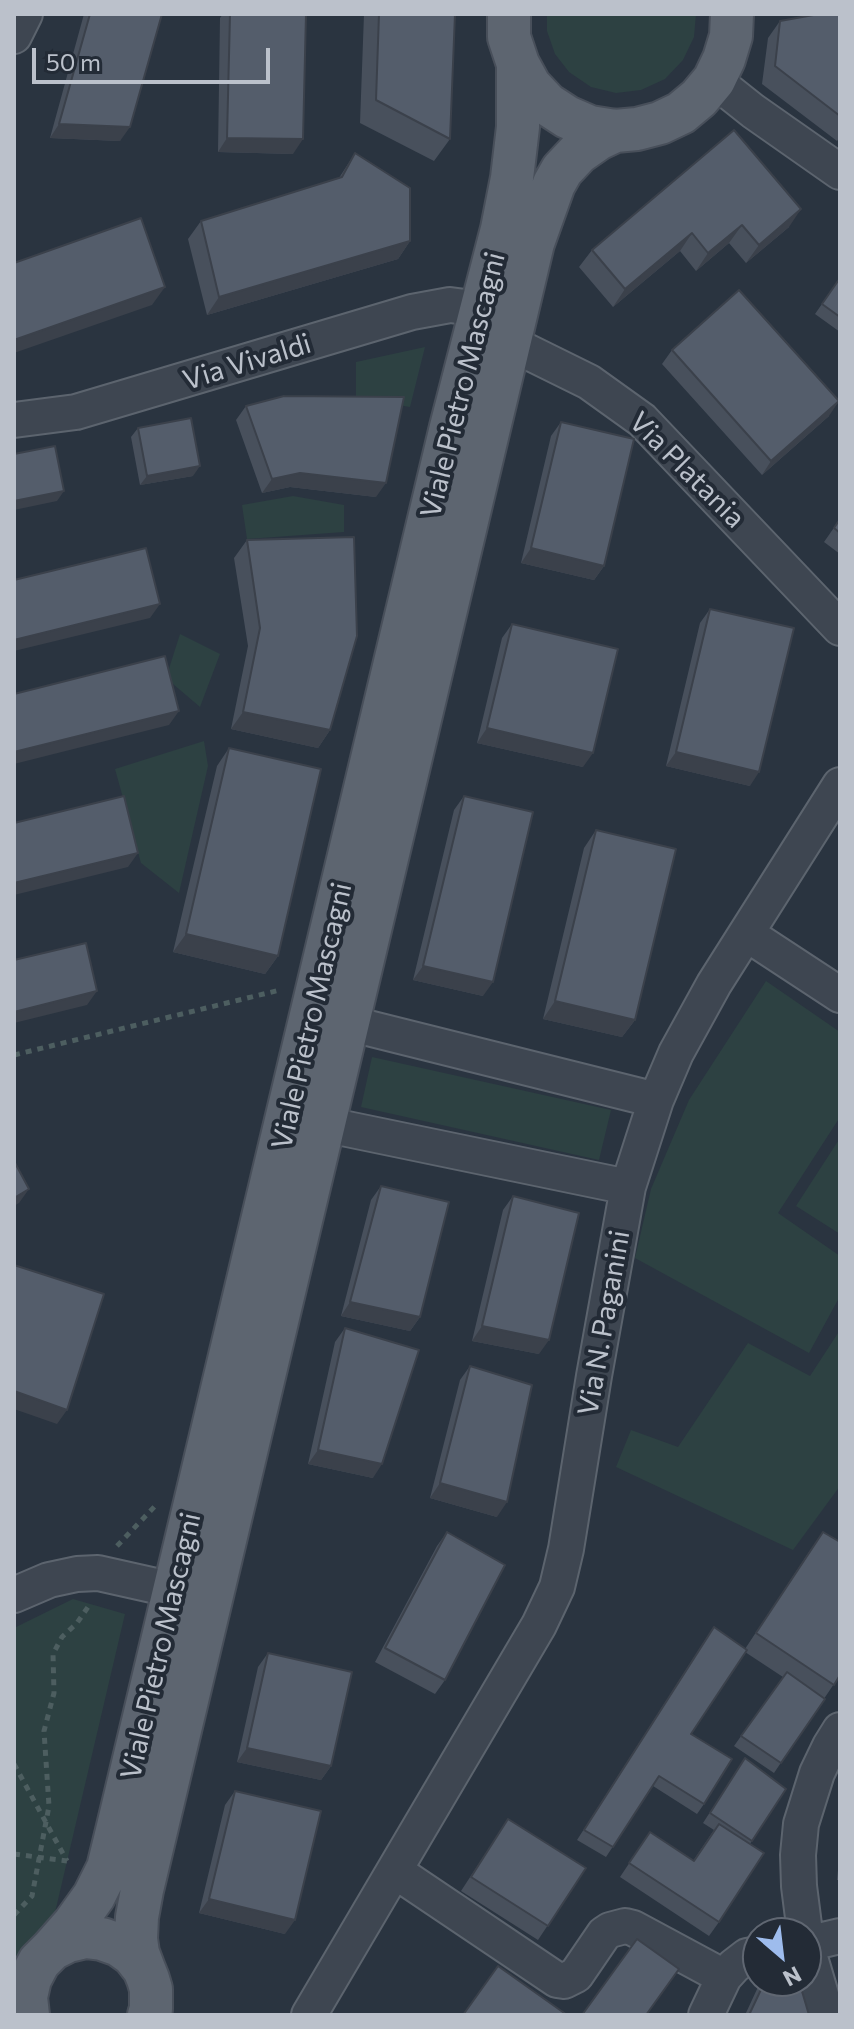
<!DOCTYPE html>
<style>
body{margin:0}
#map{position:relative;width:854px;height:2029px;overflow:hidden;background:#2a3440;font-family:Commissioner,sans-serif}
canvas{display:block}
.frame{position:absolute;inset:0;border:16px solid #bbc1cb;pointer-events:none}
.north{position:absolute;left:742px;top:1917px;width:80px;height:80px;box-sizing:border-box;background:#232b36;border:2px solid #606772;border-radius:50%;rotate:152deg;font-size:22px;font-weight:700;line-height:32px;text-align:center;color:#bbc1cb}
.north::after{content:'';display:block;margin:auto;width:28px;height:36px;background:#9ebced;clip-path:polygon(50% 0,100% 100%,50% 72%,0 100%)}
.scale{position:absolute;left:32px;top:48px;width:238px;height:36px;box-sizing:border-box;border:4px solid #bbc1cb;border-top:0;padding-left:10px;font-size:24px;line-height:28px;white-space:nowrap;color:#bbc1cb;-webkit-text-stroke:6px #232b36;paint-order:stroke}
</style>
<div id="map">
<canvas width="854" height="2029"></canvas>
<div class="frame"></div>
<div class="north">N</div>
<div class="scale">50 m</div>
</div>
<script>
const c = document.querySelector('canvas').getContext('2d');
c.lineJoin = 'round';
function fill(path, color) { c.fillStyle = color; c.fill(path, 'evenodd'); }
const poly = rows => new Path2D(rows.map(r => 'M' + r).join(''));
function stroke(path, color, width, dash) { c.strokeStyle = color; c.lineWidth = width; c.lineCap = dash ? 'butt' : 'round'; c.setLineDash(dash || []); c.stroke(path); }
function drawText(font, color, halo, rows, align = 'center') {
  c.font = font + ' Commissioner,sans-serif'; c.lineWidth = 8; c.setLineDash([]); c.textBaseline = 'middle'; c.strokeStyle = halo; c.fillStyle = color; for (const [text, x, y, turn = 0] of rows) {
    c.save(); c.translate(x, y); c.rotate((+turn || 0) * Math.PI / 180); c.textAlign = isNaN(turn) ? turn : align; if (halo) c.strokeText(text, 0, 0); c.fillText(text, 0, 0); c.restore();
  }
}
const green = poly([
 [547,14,696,14,694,37,683,60,665,79,641,90,616,93,591,87,569,72,555,54,547,31],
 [425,347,410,407,356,398,356,362],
 [293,496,344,505,344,532,247,539,242,505],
 [180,634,220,654,200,707,166,678],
 [204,741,208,766,179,893,141,863,115,769],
 [766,981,840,1032,840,1117,778,1213,840,1256,840,1296,809,1353,635,1258,651,1189,689,1100],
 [372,1057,611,1110,599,1160,361,1107],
 [840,1138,840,1234,796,1206],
 [840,1330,840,1486,793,1550,616,1467,631,1430,678,1447,748,1343,810,1376],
 [73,1599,125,1614,31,2015,14,2015,14,1628]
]);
const path = poly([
 [14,1055,280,990],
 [117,1546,157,1504],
 [14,1764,67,1861],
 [14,1854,67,1861],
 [14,1915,32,1896,49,1806,44,1731,54,1693,53,1654,62,1637,77,1623,88,1607]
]);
const minor = poly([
 [14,36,25,14],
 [714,80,753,111,840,172],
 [510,343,589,382,642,420,840,628],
 [14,420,76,412,412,312,450,305,480,309],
 [747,934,840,995],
 [348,1023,656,1100],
 [323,1124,628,1187],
 [14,1595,49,1580,77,1574,98,1573,174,1590],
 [395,1871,557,1980,564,1981,576,1975,604,1934,610,1930,625,1926,633,1928,724,1977],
 [805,1933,799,1886,798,1855,801,1824,817,1773,830,1746,840,1730],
 [806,1944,827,2015],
 [806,1944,840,1936],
 [309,2015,539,1625,557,1587,566,1549,594,1376,628,1187,656,1100,676,1053,714,984,840,785],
 [706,2015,724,1977,734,1966,747,1956,758,1954]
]);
const major = poly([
 [509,14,509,37,518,64,530,86,547,104,567,117,590,127,615,131,637,129,660,123,681,113,699,98,714,80,724,59,731,36,732,14],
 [52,1949,74,1924,94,1896,108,1868,117,1831,451,427,502,229,512,178,518,127,518,64],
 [144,1969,138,1953,136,1939,137,1917,142,1890,533,243,554,184,562,170,578,153,598,139,615,131],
 [28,2015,26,1997,30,1979,39,1962,52,1949,68,1941,85,1937,102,1939,119,1945,133,1955,144,1969,148,1979,151,1989,151,2009,149,2015]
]);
const wall = poly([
 [84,14,162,14,120,141,50,138],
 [223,14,306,14,293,154,218,152,220,18],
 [364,14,455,14,450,139,434,161,360,123],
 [840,14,840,137,837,141,762,84,768,38,780,21],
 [734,130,789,227,746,263,729,243,696,271,680,251,613,307,579,267,592,250],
 [355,153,410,241,398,259,207,315,188,239,201,221,339,178],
 [840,278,840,332,815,314],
 [672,350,829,416,762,475,662,364],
 [246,406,376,497,290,487,262,493,236,420],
 [561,422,604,566,594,580,521,563,551,436],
 [138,428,193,476,140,485,131,437],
 [840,519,840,554,824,542],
 [247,540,330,730,318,748,231,729,248,646,234,558],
 [710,609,750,786,666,766,700,623],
 [512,624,583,767,477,743,502,638],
 [229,748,278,956,265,974,173,952,217,766],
 [464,796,483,996,413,980,454,810],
 [596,830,635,1020,622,1037,543,1019,584,848],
 [381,1186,420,1317,410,1331,341,1316,371,1200],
 [513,1196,539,1354,472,1341,503,1210],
 [345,1328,373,1478,308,1464,335,1342],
 [470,1366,497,1517,430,1498,460,1380],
 [447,1532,445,1680,435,1694,375,1662,437,1546],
 [840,1538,840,1675,774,1773,734,1746,783,1677,745,1652,691,1734,704,1804,697,1814,653,1786,606,1857,577,1840,707,1637,745,1649,811,1549,838,1541],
 [268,1653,331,1766,321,1780,237,1762,258,1667],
 [745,1758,786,1789,750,1844,719,1922,709,1936,620,1877,650,1832,693,1861,714,1830,703,1823],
 [235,1791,285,1934,199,1913,225,1805],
 [508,1819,586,1868,538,1940,461,1891],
 [840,1850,840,1880,837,1880],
 [762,1981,799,1981,809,2015,745,2015,758,1987]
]);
const shadedWall = poly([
 [59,124,130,127,120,141,50,138],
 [227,138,303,139,293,154,218,152],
 [801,209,789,227,746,263,759,245],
 [742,225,729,243,696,271,708,253],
 [692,233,680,251,613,307,625,289],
 [410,241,398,259,207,315,219,297],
 [165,287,152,305,14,353,14,340],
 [839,401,829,416,762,475,771,461],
 [200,466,193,476,140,485,147,476],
 [300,473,386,483,376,497,290,487,262,493,272,479],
 [64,491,57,501,14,510,14,501],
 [531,548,604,566,594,580,521,563],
 [160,604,150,618,14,651,14,640],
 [179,711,169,725,14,764,14,752],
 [243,712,330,730,318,748,231,729],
 [487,728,593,753,583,767,477,743],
 [676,752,759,772,750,786,666,766],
 [138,853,128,867,14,895,14,883],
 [186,934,278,956,265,974,173,952],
 [423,966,493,982,483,996,413,980],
 [97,991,87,1005,14,1023,14,1012],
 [555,1001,635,1020,622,1037,543,1019],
 [29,1189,19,1203,14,1206,14,1198],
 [350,1302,420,1317,410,1331,341,1316],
 [482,1326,549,1340,539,1354,472,1341],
 [14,1391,67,1410,57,1424,14,1409],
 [318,1450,382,1464,373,1478,308,1464],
 [440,1483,507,1502,497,1517,430,1498],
 [247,1748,331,1766,321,1780,237,1762],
 [209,1899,295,1920,285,1934,199,1913]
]);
const building = poly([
 [90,14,162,14,130,127,59,124,90,14],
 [230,14,306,14,303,139,227,138,230,14],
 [379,14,455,14,450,139,376,100,379,14],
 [819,14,840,14,840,116,775,66,780,21,819,14],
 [734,130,801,209,759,245,742,225,708,253,692,233,625,289,592,250,734,130],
 [355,153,410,188,410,241,219,297,201,221,342,177,355,153],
 [141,218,165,287,14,340,14,263,141,218],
 [840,278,840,317,822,304,840,278],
 [739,290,839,401,771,461,672,350,739,290],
 [284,396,404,397,386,483,300,473,272,479,246,406,284,396],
 [191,418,200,466,147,476,138,428,191,418],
 [561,422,634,439,604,566,531,548,561,422],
 [55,446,64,491,14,501,14,454,55,446],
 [840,519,840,533,834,528,840,519],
 [354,537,357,636,330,730,243,712,260,628,247,540,354,537],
 [146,548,160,604,14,640,14,580,146,548],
 [710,609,794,628,759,772,676,752,710,609],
 [512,624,618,649,593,753,487,728,512,624],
 [165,656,179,711,14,752,14,694,165,656],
 [229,748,321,769,278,956,186,934,229,748],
 [124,796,138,853,14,883,14,823,124,796],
 [464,796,533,812,493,982,423,966,464,796],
 [596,830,676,849,635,1020,555,1001,596,830],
 [86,943,97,991,14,1012,14,960,86,943],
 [14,1161,29,1189,14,1198,14,1161],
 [381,1186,449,1202,420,1317,350,1302,381,1186],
 [513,1196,579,1213,549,1340,482,1326,513,1196],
 [14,1265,104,1294,67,1410,14,1391,14,1265],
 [345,1328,419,1350,382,1464,318,1450,345,1328],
 [470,1366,532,1385,507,1502,440,1483,470,1366],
 [447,1532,505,1565,445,1680,385,1648,447,1532],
 [823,1532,840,1542,840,1675,834,1685,756,1633,823,1532],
 [714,1627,747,1650,691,1734,732,1759,704,1804,659,1776,613,1847,584,1830,714,1627],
 [268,1653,352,1672,331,1766,247,1748,268,1653],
 [787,1672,825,1699,781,1763,741,1736,787,1672],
 [745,1758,786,1789,752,1841,710,1813,745,1758],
 [235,1791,321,1811,295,1920,209,1899,235,1791],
 [508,1819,586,1868,548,1926,471,1877,508,1819],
 [719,1824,764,1853,719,1922,629,1863,650,1832,694,1861,719,1824],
 [637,1939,679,1969,646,2015,582,2015,637,1939],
 [498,1966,567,2015,463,2015,498,1966],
 [765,1981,799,1981,809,2015,749,2015,765,1981]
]);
const streetNames = [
 ["Via Vivaldi",247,362,-17],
 ["Viale Pietro Mascagni",463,385,-76],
 ["Via Platania",687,470,45],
 ["Viale Pietro Mascagni",312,1016,-77],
 ["Via N. Paganini",604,1323,-80],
 ["Viale Pietro Mascagni",161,1646,-77]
];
fill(green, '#2d4142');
stroke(minor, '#5c646e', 38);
stroke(major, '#484f5a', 46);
stroke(path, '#4d5e60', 5, [6, 6]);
stroke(minor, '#3e4651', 34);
stroke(major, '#5d6570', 42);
fill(wall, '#48505c');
fill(shadedWall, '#3b414b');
fill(building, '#545d6b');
stroke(building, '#3b414b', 2);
drawText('28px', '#bbc1cb', '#232b36', streetNames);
</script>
